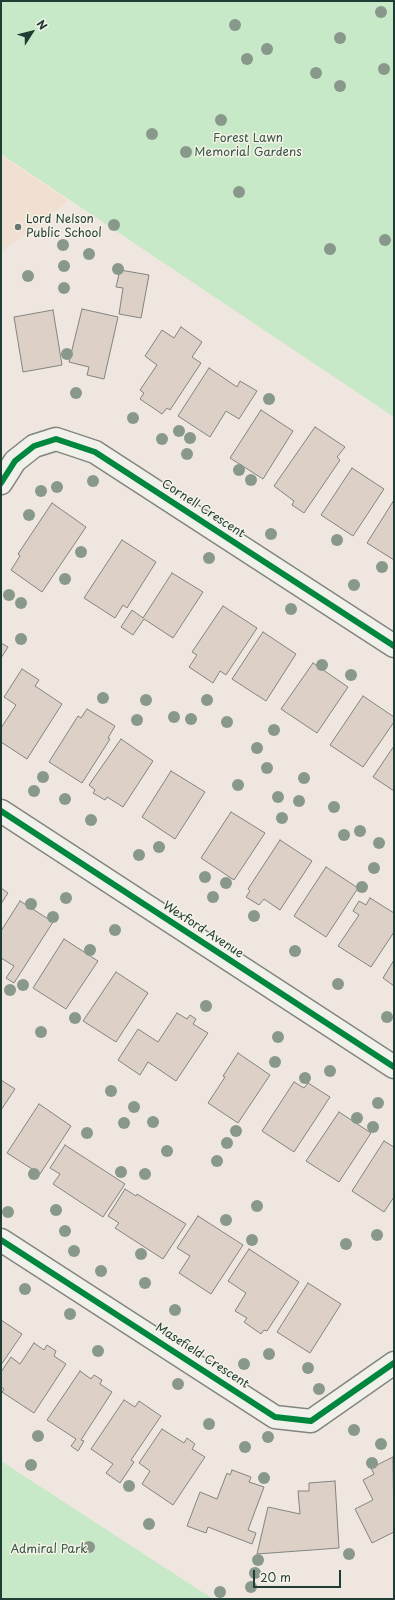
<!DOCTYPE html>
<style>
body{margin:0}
#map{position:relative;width:395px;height:1600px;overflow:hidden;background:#efe7df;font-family:"Playpen Sans",sans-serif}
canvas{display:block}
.frame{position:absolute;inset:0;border:2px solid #1f3d34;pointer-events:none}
.north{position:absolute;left:12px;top:12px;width:40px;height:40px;-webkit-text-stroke:3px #f7f3e8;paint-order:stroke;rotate:54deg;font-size:11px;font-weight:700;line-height:16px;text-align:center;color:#1f3d34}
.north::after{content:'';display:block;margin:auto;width:14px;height:18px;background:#1f3d34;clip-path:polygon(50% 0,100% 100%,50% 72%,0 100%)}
.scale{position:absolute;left:253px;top:1570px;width:88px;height:18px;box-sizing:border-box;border:2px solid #1f3d34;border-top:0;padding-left:5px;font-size:12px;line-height:14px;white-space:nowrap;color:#1f3d34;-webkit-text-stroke:3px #f7f3e8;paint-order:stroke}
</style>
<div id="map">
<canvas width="395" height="1600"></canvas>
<div class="frame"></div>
<div class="north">N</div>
<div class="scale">20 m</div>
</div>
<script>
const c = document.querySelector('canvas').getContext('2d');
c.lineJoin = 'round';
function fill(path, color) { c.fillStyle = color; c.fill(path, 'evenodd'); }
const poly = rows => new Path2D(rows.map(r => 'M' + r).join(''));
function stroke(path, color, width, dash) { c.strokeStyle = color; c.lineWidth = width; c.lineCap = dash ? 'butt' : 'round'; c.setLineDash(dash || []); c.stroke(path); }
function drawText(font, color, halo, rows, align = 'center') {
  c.font = font + ' "Playpen Sans",sans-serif'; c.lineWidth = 3; c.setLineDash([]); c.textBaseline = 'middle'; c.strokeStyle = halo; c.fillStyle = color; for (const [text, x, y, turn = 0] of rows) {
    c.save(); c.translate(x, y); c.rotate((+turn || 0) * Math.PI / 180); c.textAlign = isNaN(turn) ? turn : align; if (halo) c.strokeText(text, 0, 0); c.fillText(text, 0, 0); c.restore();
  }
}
const built = poly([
 [1,155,69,201,1,253]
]);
const green = poly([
 [1,1,394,1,394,417,1,154],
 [1,1461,213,1599,1,1599]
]);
const building = poly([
 [120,270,149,275,141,318,119,314,123,288,116,287,120,270],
 [82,309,118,317,104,379,87,375,89,367,69,362,82,309],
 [53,310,62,365,23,372,14,317,53,310],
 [181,327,202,342,192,357,201,363,170,410,167,408,162,414,140,399,144,393,140,390,157,365,145,356,162,330,174,338,181,327],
 [209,368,237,387,240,381,257,391,239,419,226,411,210,437,178,416,209,368],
 [261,410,293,431,263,479,230,458,261,410],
 [315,427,345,447,337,457,340,460,304,513,292,505,294,501,274,486,315,427],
 [352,468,384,489,353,536,321,515,352,468],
 [394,500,394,560,367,543,394,500],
 [52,503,86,527,42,592,11,570,20,556,18,554,52,503],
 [122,540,156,562,127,608,123,605,115,618,84,598,122,540],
 [172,573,203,592,173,638,144,619,133,635,121,627,132,610,143,618,172,573],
 [223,606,257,628,226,675,220,671,213,683,189,667,197,655,192,652,223,606],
 [263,632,296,654,266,701,232,679,263,632],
 [1,643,8,647,1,658,1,643],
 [313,663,348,687,317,733,281,709,313,663],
 [22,669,39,680,35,686,62,704,27,759,1,742,1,728,16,705,4,697,22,669],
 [363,696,394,717,394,722,363,767,330,745,363,696],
 [87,709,115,726,108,738,110,739,82,783,49,762,78,716,81,718,87,709],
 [121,739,153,761,123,807,107,797,105,800,93,793,95,790,89,785,121,739],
 [394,746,394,791,373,777,394,746],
 [171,771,205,792,175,839,142,817,171,771],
 [231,812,265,833,234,880,201,858,231,812],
 [280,840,312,861,280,910,264,899,259,905,246,897,250,891,248,889,280,840],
 [326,867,358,888,326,937,294,916,326,867],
 [1,888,8,893,1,904,1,888],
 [370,898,394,913,394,932,371,967,338,946,359,915,353,911,359,901,366,905,370,898],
 [20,901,53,922,14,983,6,978,14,966,1,958,1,931,20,901],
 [64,939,98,961,66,1009,33,988,64,939],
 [394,960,394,986,383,978,394,960],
 [116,972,148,993,116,1042,83,1021,116,972],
 [177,1013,187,1019,190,1015,196,1019,193,1024,208,1033,176,1081,148,1062,140,1075,118,1060,138,1029,158,1042,177,1013],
 [238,1053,270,1075,238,1123,208,1103,225,1077,223,1076,238,1053],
 [1,1080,15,1089,1,1110,1,1080],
 [294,1082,304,1088,308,1083,330,1097,294,1152,262,1131,294,1082],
 [39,1104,71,1126,40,1174,7,1153,39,1104],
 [339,1112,371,1133,339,1182,306,1161,339,1112],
 [384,1141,394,1147,394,1197,384,1212,352,1191,384,1141],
 [65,1145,125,1184,103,1217,53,1184,60,1174,50,1168,65,1145],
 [125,1189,136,1196,137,1194,186,1224,163,1259,115,1228,119,1223,108,1216,125,1189],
 [198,1216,243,1245,211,1294,179,1273,190,1256,177,1248,198,1216],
 [249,1249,299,1282,267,1331,264,1330,261,1334,244,1322,247,1318,235,1311,246,1293,228,1281,249,1249],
 [308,1283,341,1304,310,1353,277,1332,308,1283],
 [1,1320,22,1334,1,1365,1,1320],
 [34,1343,44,1350,47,1345,56,1351,54,1356,66,1364,34,1413,2,1392,4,1389,1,1387,1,1372,11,1357,20,1364,34,1343],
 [80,1371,91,1379,94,1375,102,1380,100,1384,112,1392,81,1440,84,1441,78,1451,71,1446,76,1439,47,1420,80,1371],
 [124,1400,135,1407,139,1401,161,1416,131,1460,134,1462,120,1483,106,1473,113,1464,91,1449,124,1400],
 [162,1429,184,1443,187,1438,195,1444,192,1449,205,1457,173,1505,142,1484,150,1471,139,1463,162,1429],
 [393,1457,394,1532,372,1543,355,1509,373,1500,363,1480,374,1474,371,1468,393,1457],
 [232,1470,251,1477,249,1482,264,1487,248,1530,256,1533,252,1544,208,1527,206,1533,187,1526,200,1492,217,1499,227,1473,230,1475,232,1470],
 [335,1481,339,1548,257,1554,268,1507,300,1514,298,1491,309,1491,309,1483,335,1481]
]);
const minor = poly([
 [1,483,15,461,34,446,56,439,95,452,394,646],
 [1,811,394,1067],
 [1,1240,275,1417,311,1421,394,1363]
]);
const cycleway = poly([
 [1,483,15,461,34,446,56,439,95,452,394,646],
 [1,811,394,1067],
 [1,1240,275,1417,311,1421,394,1363]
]);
const trees = [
 [381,12],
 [235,25],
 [340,38],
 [267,49],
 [247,59],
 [384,69],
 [316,73],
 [340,86],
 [221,120],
 [152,134],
 [186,152],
 [239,192],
 [114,225],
 [385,240],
 [63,245],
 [330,249],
 [89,254],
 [64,266],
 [118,269],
 [28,276],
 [64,288],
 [67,354],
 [76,393],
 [269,399],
 [133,418],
 [179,431],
 [190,438],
 [162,439],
 [187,454],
 [239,470],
 [251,480],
 [93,481],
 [57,487],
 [41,491],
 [29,515],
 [271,534],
 [337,540],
 [81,552],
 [209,558],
 [382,567],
 [65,579],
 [354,585],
 [9,595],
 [21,603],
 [291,609],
 [21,639],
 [322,665],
 [351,675],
 [103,698],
 [146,700],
 [207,700],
 [174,717],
 [191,719],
 [137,720],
 [227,722],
 [274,730],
 [257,748],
 [267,768],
 [43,777],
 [304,778],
 [238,785],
 [34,791],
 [278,797],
 [65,799],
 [299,801],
 [334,807],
 [282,818],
 [91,820],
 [360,831],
 [344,835],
 [379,843],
 [159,847],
 [139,855],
 [374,868],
 [205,877],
 [226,883],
 [362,887],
 [213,897],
 [66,898],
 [31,904],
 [254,916],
 [53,917],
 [115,930],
 [90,950],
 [295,951],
 [338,984],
 [23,985],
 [10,990],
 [206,1006],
 [387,1017],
 [75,1018],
 [41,1032],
 [278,1037],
 [275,1062],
 [330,1071],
 [305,1078],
 [111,1091],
 [378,1103],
 [134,1107],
 [357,1118],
 [153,1122],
 [124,1123],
 [373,1127],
 [236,1131],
 [87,1133],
 [227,1143],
 [167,1151],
 [217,1161],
 [121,1172],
 [34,1174],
 [145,1174],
 [257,1206],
 [56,1210],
 [8,1212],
 [226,1220],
 [65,1231],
 [377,1235],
 [252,1240],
 [346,1244],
 [74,1251],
 [141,1254],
 [101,1271],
 [145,1283],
 [25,1289],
 [175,1310],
 [70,1314],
 [98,1351],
 [269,1354],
 [244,1364],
 [308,1368],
 [178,1384],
 [319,1389],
 [209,1424],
 [354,1430],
 [38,1436],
 [268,1437],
 [381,1444],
 [245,1447],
 [372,1463],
 [31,1465],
 [264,1478],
 [129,1486],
 [149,1524],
 [89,1547],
 [349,1554],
 [258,1560],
 [255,1573],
 [251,1587],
 [220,1592]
];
const markers = [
 [18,227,4,"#687870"]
];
const parkNames = [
 ["Forest Lawn",248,139],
 ["Memorial Gardens",248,153],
 ["Admiral Park",49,1550]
];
const poiNames = [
 ["Lord Nelson",26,220],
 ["Public School",26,234]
];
const streetNames = [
 ["Cornell Crescent",203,509,33],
 ["Wexford Avenue",203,930,33],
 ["Masefield Crescent",202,1356,33]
];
fill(built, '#f1e0d2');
fill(green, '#c8e9c8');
fill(building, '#dcd0c7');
stroke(building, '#82847f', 1);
stroke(minor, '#82847f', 25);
stroke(minor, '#f2f0eb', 22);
stroke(cycleway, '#00873e', 6);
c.fillStyle = '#88988b';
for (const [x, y] of trees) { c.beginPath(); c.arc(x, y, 6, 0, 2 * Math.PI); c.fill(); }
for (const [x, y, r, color] of markers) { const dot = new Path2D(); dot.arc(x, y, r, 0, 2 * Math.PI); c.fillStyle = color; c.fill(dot); stroke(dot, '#f7f3e8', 1.5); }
drawText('12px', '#345747', '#f7f3e8', parkNames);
drawText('12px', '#1f3d34', '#f7f3e8', poiNames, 'left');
drawText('12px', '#1f3d34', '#f7f3e8', streetNames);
</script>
